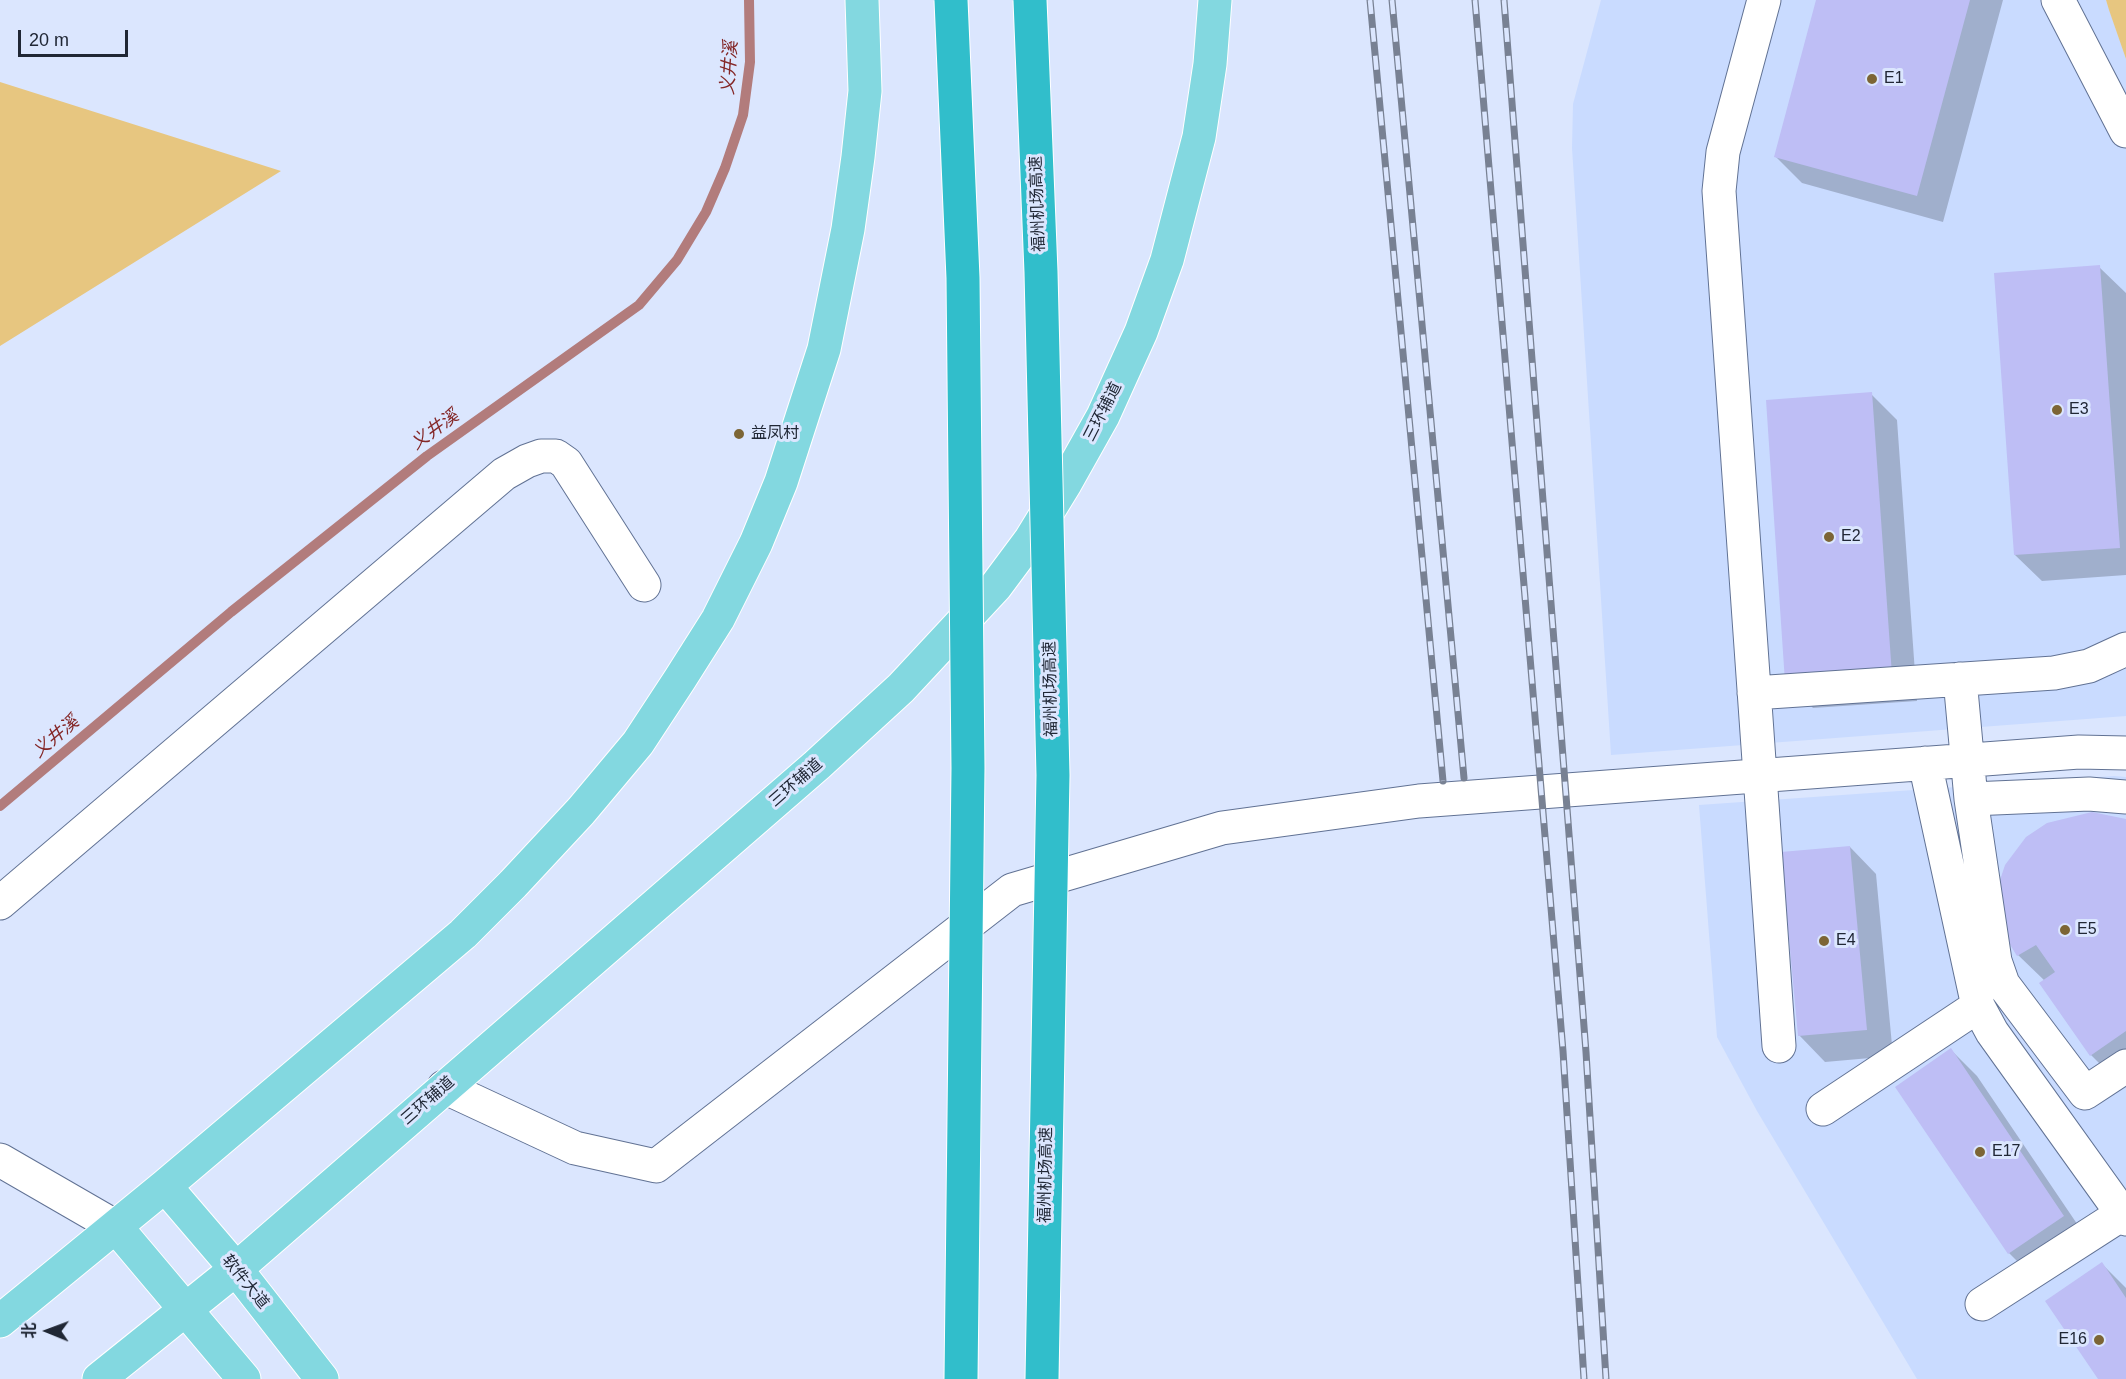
<!DOCTYPE html>
<meta charset="utf-8">
<style>
body{margin:0}
#map{position:relative;width:2126px;height:1379px;overflow:hidden;background:#dbe6fe;font-family:Helvetica,"Noto Sans SC",sans-serif}
canvas{display:block}
.north{position:absolute;left:18px;top:1301px;width:60px;height:60px;-webkit-text-stroke:4px #dbe6fe;paint-order:stroke;rotate:271deg;font-size:16px;font-weight:700;line-height:24px;text-align:center;color:#202735}
.north::after{content:'';display:block;margin:auto;width:21px;height:27px;background:#202735;clip-path:polygon(50% 0,100% 100%,50% 72%,0 100%)}
.scale{position:absolute;left:18px;top:30px;width:110px;height:27px;box-sizing:border-box;border:3px solid #202735;border-top:0;padding-left:8px;font-size:18px;line-height:21px;white-space:nowrap;color:#202735;-webkit-text-stroke:4px #dbe6fe;paint-order:stroke}
</style>
<div id="map">
<canvas width="2126" height="1379"></canvas>
<div class="north">北</div>
<div class="scale">20 m</div>
</div>
<script>
const c = document.querySelector('canvas').getContext('2d');
c.lineJoin = 'round';
function fill(path, color) { c.fillStyle = color; c.fill(path, 'evenodd'); }
const poly = rows => new Path2D(rows.map(r => 'M' + r).join(''));
function stroke(path, color, width, dash) { c.strokeStyle = color; c.lineWidth = width; c.lineCap = dash ? 'butt' : 'round'; c.setLineDash(dash || []); c.stroke(path); }
function drawText(font, color, halo, rows, align = 'center') {
  c.font = font + ' Helvetica,"Noto Sans SC",sans-serif'; c.lineWidth = 6; c.setLineDash([]); c.textBaseline = 'middle'; c.strokeStyle = halo; c.fillStyle = color; for (const [text, x, y, turn = 0] of rows) {
    c.save(); c.translate(x, y); c.rotate((+turn || 0) * Math.PI / 180); c.textAlign = isNaN(turn) ? turn : align; if (halo) c.strokeText(text, 0, 0); c.fillText(text, 0, 0); c.restore();
  }
}
const built = poly([
 [1601,0,2106,0,2126,59,2126,716,1611,755,1572,148,1573,104],
 [2114,776,2126,777,2126,1379,1917,1379,1757,1111,1717,1037,1699,805]
]);
const green = poly([
 [2106,0,2126,0,2126,59,2109,10],
 [0,82,281,171,0,346]
]);
const shadow = poly([
 [1818,0,2003,0,1943,222,1802,183,1776,157],
 [2099,267,2126,293,2126,575,2042,581,2015,555],
 [1871,394,1897,420,1917,701,1813,708,1787,682],
 [2126,821,2126,1075,2117,1081,2091,1055,2045,981,2018,955],
 [1850,847,1876,874,1893,1056,1825,1062,1799,1035],
 [1951,1050,1977,1076,2090,1243,2036,1280,2009,1253,1897,1087],
 [2102,1264,2126,1288,2126,1379,2100,1379]
]);
const stream = poly([
 [0,806,231,612,427,456,639,305,677,260,706,212,725,168,743,115,750,62,749,0]
]);
const building = poly([
 [1816,0,1970,0,1917,196,1774,157],
 [2100,265,2120,548,2014,555,1994,273],
 [1872,392,1892,675,1785,682,1766,400],
 [2092,812,2126,819,2126,1031,2090,1056,2039,983,2055,972,2036,945,2017,956,2006,938,1999,883,2005,865,2026,837,2047,823],
 [1850,846,1867,1030,1798,1036,1781,852],
 [1951,1048,2064,1216,2008,1254,1895,1087],
 [2102,1262,2126,1298,2126,1379,2098,1379,2045,1301]
]);
const minor = poly([
 [1764,0,1723,152,1719,191,1779,1046],
 [2058,0,2126,131],
 [1960,679,1971,799,1995,961,2003,984,2085,1093,2126,1066],
 [1754,693,2054,673,2089,666,2126,649],
 [1925,763,1978,1006,1992,1032,2126,1219],
 [1971,799,2089,794,2126,797],
 [0,903,504,474,527,461,541,456,556,456,566,463,644,585],
 [444,1087,575,1148,656,1166,1012,890,1222,828,1419,801,2079,752,2126,753],
 [1823,1109,1978,1006],
 [0,1160,116,1227],
 [1982,1304,2122,1214]
]);
const major = poly([
 [165,1186,236,1269,322,1379],
 [116,1227,244,1379],
 [0,1321,165,1186,463,934,513,884,581,811,638,743,680,679,718,619,756,543,781,482,824,349,848,229,858,157,865,91,862,0],
 [99,1379,236,1269,817,765,901,688,996,586,1031,539,1066,482,1103,416,1141,332,1167,260,1199,137,1210,64,1215,0]
]);
const rail = poly([
 [1370,0,1443,781],
 [1392,0,1464,778],
 [1475,0,1563,1051,1584,1379],
 [1504,0,1586,1052,1606,1379]
]);
const highwayBridge = poly([
 [951,0,963,278,968,768,961,1379],
 [1030,0,1041,272,1053,775,1042,1379]
]);
const markers = [
 [1872,79,6,"#7c6535"],
 [2057,410,6,"#7c6535"],
 [739,434,6,"#7c6535"],
 [1829,537,6,"#7c6535"],
 [2065,930,6,"#7c6535"],
 [1824,941,6,"#7c6535"],
 [1980,1152,6,"#7c6535"],
 [2099,1340,6,"#7c6535"]
];
const poiNames = [
 ["E1",1884,79],
 ["E3",2069,410],
 ["益凤村",751,434],
 ["E2",1841,537],
 ["E5",2077,930],
 ["E4",1836,941],
 ["E17",1992,1152],
 ["E16",2087,1340,"right"]
];
const streetNames = [
 ["福州机场高速",1038,204,-92],
 ["三环辅道",1103,412,-63],
 ["福州机场高速",1051,689,-91],
 ["三环辅道",796,783,-41],
 ["三环辅道",428,1101,-41],
 ["福州机场高速",1046,1175,-89],
 ["软件大道",245,1282,51]
];
const waterNames = [
 ["义井溪",730,68,-86],
 ["义井溪",435,430,-36],
 ["义井溪",56,737,-40]
];
fill(built, '#c9dbff');
fill(green, '#e7c680');
fill(shadow, '#0003');
stroke(stream, '#b27c7c', 10);
fill(building, '#bebef5');
stroke(minor, '#617294', 35);
stroke(major, '#fff', 35);
stroke(minor, '#fff', 33);
stroke(major, '#83d8e0', 33);
stroke(rail, '#788193', 7);
stroke(rail, '#dbe6fe', 4.5, [14]);
stroke(highwayBridge, '#fff', 35, []);
stroke(highwayBridge, '#31becb', 33);
for (const [x, y, r, color] of markers) { const dot = new Path2D(); dot.arc(x, y, r, 0, 2 * Math.PI); c.fillStyle = color; c.fill(dot); stroke(dot, '#dbe6fe', 2); }
drawText('16px', '#202735', '#dbe6fe', poiNames, 'left');
drawText('16px', '#202735', '#dbe6fe', streetNames);
drawText('italic 18px', '#842727', '#dbe6fe', waterNames);
</script>
